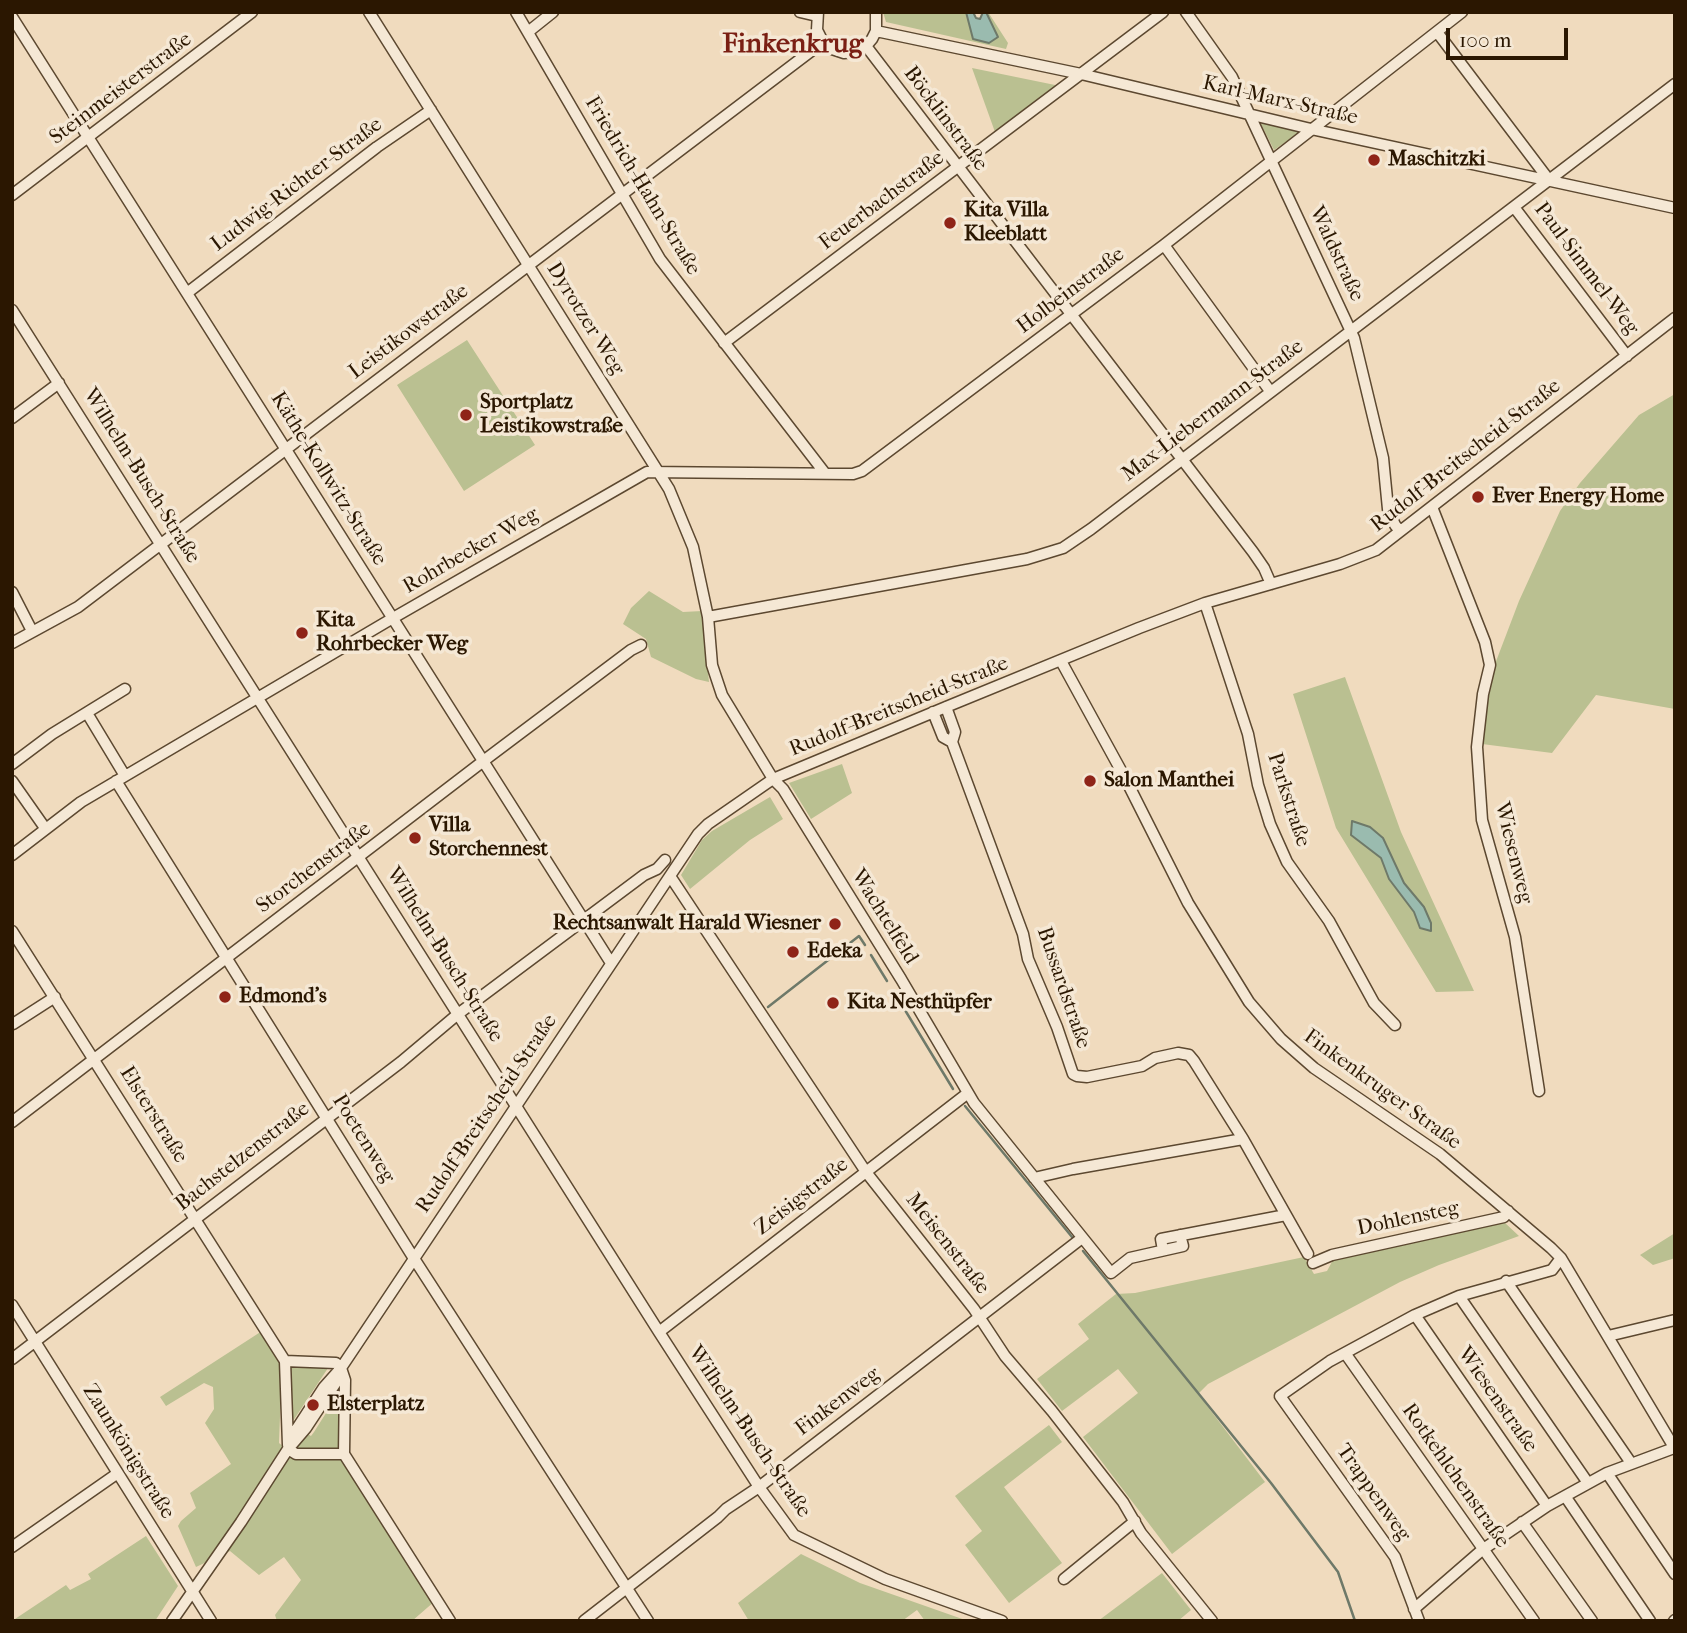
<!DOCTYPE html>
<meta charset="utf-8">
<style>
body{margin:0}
#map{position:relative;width:1687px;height:1633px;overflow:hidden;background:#f0dbbe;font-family:"IM FELL French Canon",serif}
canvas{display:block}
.frame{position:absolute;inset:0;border:14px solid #2b1701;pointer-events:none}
.scale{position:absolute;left:1446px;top:28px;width:122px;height:32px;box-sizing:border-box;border:4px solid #2b1701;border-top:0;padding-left:9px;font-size:21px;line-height:24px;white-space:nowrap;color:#2b1701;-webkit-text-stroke:5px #f5e8d5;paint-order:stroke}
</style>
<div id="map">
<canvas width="1687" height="1633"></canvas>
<div class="frame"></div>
<div class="scale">100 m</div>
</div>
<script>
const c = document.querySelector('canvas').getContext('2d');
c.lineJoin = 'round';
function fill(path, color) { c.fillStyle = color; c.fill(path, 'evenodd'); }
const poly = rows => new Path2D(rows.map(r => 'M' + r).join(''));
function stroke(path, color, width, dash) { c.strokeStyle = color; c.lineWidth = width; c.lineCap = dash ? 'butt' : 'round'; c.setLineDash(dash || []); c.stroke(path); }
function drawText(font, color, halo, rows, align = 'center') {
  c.font = font + ' "IM FELL French Canon",serif'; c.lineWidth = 7; c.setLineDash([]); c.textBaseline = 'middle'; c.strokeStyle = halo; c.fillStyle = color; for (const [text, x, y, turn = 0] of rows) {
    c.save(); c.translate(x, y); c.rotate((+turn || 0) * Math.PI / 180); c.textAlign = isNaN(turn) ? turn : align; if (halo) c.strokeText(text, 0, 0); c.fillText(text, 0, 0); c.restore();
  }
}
const green = poly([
 [883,12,966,12,973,39,997,36,986,12,988,12,1008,43,1006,49,886,22],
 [972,68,1060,86,995,132],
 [1260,122,1300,132,1274,150],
 [467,340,535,445,464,491,397,385],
 [1675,394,1675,709,1596,695,1552,753,1482,744,1487,692,1495,664,1519,601,1560,511,1580,483,1639,415],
 [649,591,683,612,702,611,709,682,696,679,651,657,646,639,623,624,631,608],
 [1345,677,1401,832,1474,991,1436,992,1336,828,1293,694],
 [1351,835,1383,838,1404,883,1424,907,1420,928,1414,912,1389,879,1381,858],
 [842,764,852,793,811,819,789,783],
 [770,797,783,819,750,840,690,889,681,875,702,840,712,831],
 [1504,1222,1519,1236,1439,1265,1400,1282,1208,1384,1198,1394,1265,1482,1172,1554,1083,1437,1138,1393,1118,1369,1062,1411,1037,1379,1089,1339,1078,1324,1116,1294,1135,1293,1304,1257,1314,1274,1327,1271,1334,1258],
 [1675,1233,1675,1258,1653,1265,1640,1255],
 [262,1331,282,1363,279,1443,298,1459,342,1460,435,1601,412,1621,277,1621,275,1615,301,1580,284,1557,259,1575,230,1551,196,1567,178,1526,181,1521,196,1508,190,1493,231,1464,205,1423,214,1409,213,1387,204,1383,166,1406,160,1397],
 [287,1364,330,1365,289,1427],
 [340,1391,340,1451,295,1449,306,1433,311,1436,314,1432],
 [1049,1425,1062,1442,1004,1487,1062,1563,1009,1603,965,1545,982,1531,955,1496],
 [146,1536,178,1586,155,1621,12,1621,66,1585,70,1590,91,1579,88,1574],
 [801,1554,860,1583,968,1621,925,1621,917,1610,902,1621,749,1621,738,1603],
 [1162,1573,1191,1610,1178,1621,1098,1621]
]);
const water = poly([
 [966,12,973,12,976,18,980,19,983,12,986,12,998,37,989,43,973,39,966,12],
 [1352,821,1370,827,1383,838,1404,883,1424,907,1431,923,1431,931,1420,928,1414,912,1389,879,1381,858,1351,835,1352,821]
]);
const stream = poly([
 [871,955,887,981],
 [894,992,953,1089],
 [768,1007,859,936,865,945],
 [965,1106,1072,1237],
 [1083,1251,1271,1483,1338,1572,1355,1621]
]);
const minor = poly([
 [369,12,669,489,693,547,708,617,712,665,722,695,773,779,783,789,901,979,974,1103,1111,1273,1130,1258,1183,1246,1180,1235],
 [516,12,660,259,824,472],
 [800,12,817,16],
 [818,12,817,30,823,42,832,49,844,53,856,52,866,46,872,39,876,31,876,12],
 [1186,12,1232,77,1354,338,1383,458,1388,509,1395,525,1400,531],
 [12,17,611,963],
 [876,31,1081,74,1311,129,1675,208],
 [528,32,553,12],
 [1437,32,1549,180],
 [866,46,1253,552,1264,568,1271,584],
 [12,195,252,12],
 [1514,207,1627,356],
 [1164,245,1270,391],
 [187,293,377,147,431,110],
 [12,310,659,1332,759,1487,794,1535,885,1579,1002,1621],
 [724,343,1163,12],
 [12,418,59,383],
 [1432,507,1485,642,1490,665,1483,694,1477,747,1482,820,1515,937,1539,1091],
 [12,592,32,631],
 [1205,603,1248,734,1258,785,1270,824,1287,862,1329,921,1374,1003,1395,1025],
 [708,617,1027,559,1063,548,1091,529,1675,84],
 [12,643,78,607,823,42],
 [1061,661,1124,776,1188,903,1249,1002,1281,1039,1314,1068,1440,1154,1551,1248,1561,1258,1675,1449],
 [946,707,955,732,952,742],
 [933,712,943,737,952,742,1023,934,1028,959,1057,1027,1073,1074,1077,1076,1087,1077,1142,1066,1155,1058,1178,1053,1189,1055,1194,1061,1243,1139,1308,1254],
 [87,713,125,776],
 [12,764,52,734,125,689],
 [12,781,45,828],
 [116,781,413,1257,648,1621],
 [12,855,81,802,393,618,647,472,853,474,862,471,1164,245,1462,12],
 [670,876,866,1172,974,1309,1005,1356,1052,1411,1123,1502,1141,1533,1212,1621],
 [12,931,285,1361],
 [13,1024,55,997],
 [12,1122,490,756,631,650,641,645],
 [1034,1178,1073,1169,1243,1139],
 [1163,1250,1161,1239,1286,1215],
 [1313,1263,1332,1255,1504,1217,1508,1211],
 [1506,1281,1631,1463],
 [1459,1296,1588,1483],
 [12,1305,211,1621],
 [1415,1315,1547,1506],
 [659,1332,968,1093],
 [1608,1336,1675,1320],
 [1345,1353,1534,1621],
 [12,1359,401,1062,458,1014,644,875,657,869,665,860],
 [285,1361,336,1363,341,1368,345,1380,344,1454],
 [285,1361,288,1445],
 [288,1449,292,1436,324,1387,341,1368,698,834,708,824,773,779,946,707,1139,628,1205,603,1340,564,1376,550,1675,318],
 [288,1449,296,1454,344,1454],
 [344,1454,450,1621],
 [1607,1473,1675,1574],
 [1565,1496,1650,1621],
 [1522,1522,1592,1621],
 [12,1547,118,1473],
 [1064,1579,1135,1521],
 [1414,1609,1482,1550,1547,1506,1607,1473,1674,1448],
 [172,1621,241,1522,288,1449,306,1428,337,1381,341,1369],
 [584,1621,718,1517,726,1509,759,1487,1082,1238],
 [1419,1621,1395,1557,1280,1396,1330,1361,1415,1315,1459,1296,1552,1270,1561,1258],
 [1674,1621,1675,1620]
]);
const markers = [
 [1374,160,7,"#8f2418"],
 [950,223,7,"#8f2418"],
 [466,415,7,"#8f2418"],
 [1478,497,7,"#8f2418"],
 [302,633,7,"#8f2418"],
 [1090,781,7,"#8f2418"],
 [415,838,7,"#8f2418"],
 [835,924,7,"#8f2418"],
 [793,952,7,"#8f2418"],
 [225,997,7,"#8f2418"],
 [833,1003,7,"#8f2418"],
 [313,1405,7,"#8f2418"]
];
const streetNames = [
 ["Steinmeisterstraße",121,89,-37],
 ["Karl-Marx-Straße",1280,101,13],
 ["Böcklinstraße",945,119,53],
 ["Ludwig-Richter-Straße",297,185,-37],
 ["Friedrich-Hahn-Straße",642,186,59],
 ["Feuerbachstraße",882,201,-37],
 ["Waldstraße",1336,254,65],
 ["Paul-Simmel-Weg",1586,269,53],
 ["Holbeinstraße",1071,291,-37],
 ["Dyrotzer Weg",585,319,58],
 ["Leistikowstraße",409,332,-37],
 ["Max-Liebermann-Straße",1213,411,-37],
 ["Rudolf-Breitscheid-Straße",1466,456,-38],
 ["Wilhelm-Busch-Straße",141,476,58],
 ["Käthe-Kollwitz-Straße",328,479,58],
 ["Rohrbecker Weg",471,551,-30],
 ["Rudolf-Breitscheid-Straße",899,707,-22],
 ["Parkstraße",1288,800,72],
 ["Wiesenweg",1513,853,76],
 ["Storchenstraße",314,868,-37],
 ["Wachtelfeld",884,917,58],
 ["Wilhelm-Busch-Straße",444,955,58],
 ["Bussardstraße",1063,988,71],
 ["Finkenkruger Straße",1382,1090,36],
 ["Rudolf-Breitscheid-Straße",487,1114,-56],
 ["Elsterstraße",153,1115,58],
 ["Poetenweg",363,1139,58],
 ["Bachstelzenstraße",243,1157,-38],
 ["Zeisigstraße",802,1197,-38],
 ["Dohlensteg",1408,1219,-12],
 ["Meisenstraße",947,1244,52],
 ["Wiesenstraße",1497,1400,55],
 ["Finkenweg",838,1402,-37],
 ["Wilhelm-Busch-Straße",749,1432,56],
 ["Zaunkönigstraße",128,1452,58],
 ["Rotkehlchenstraße",1455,1476,55],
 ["Trappenweg",1373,1493,55]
];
const poiNames = [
 ["Maschitzki",1388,160],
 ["Kita Villa",964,211],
 ["Kleeblatt",964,235],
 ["Sportplatz",480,403],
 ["Leistikowstraße",480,427],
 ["Ever Energy Home",1492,497],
 ["Kita",316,621],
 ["Rohrbecker Weg",316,645],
 ["Salon Manthei",1104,781],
 ["Villa",429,826],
 ["Storchennest",429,850],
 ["Rechtsanwalt Harald Wiesner",821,924,"right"],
 ["Edeka",807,952],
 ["Edmond's",239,997],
 ["Kita Nesthüpfer",847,1003],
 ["Elsterplatz",327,1405]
];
const districtNames = [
 ["Finkenkrug",793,45]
];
fill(green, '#bac091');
fill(water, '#9abbaf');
stroke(water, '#6e7969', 2);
stroke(stream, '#6e7969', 2.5);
stroke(minor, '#5c4830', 13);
stroke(minor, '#f5e8d5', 10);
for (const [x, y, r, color] of markers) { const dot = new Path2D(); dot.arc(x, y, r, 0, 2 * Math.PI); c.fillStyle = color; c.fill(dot); stroke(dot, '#f5e8d5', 2.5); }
drawText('21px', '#2b1701', '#f5e8d5', streetNames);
drawText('bold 21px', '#2b1701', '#f5e8d5', poiNames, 'left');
drawText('bold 28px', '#7a1f14', '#f5e8d5', districtNames);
</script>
